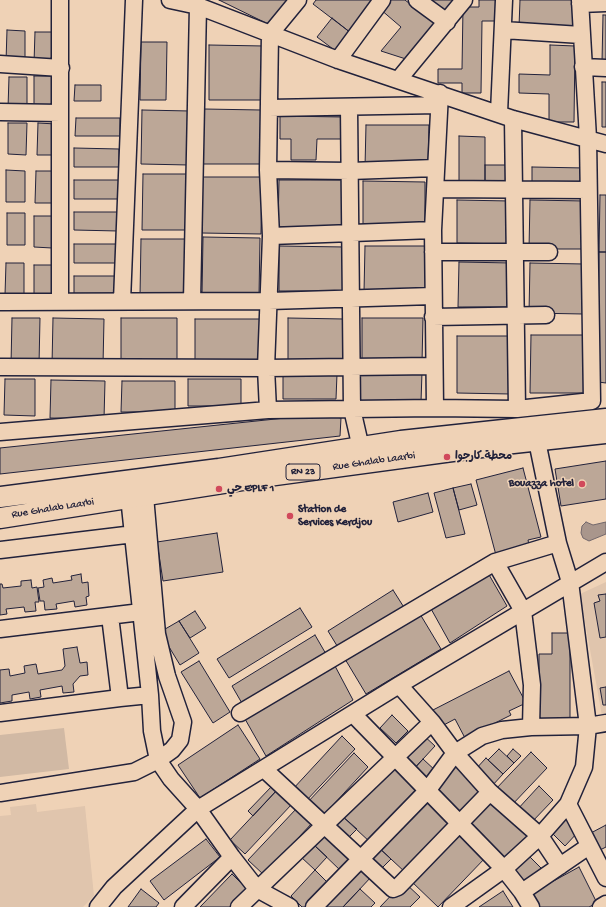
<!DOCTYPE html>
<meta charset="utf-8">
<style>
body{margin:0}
canvas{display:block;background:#efd2b6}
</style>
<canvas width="606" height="907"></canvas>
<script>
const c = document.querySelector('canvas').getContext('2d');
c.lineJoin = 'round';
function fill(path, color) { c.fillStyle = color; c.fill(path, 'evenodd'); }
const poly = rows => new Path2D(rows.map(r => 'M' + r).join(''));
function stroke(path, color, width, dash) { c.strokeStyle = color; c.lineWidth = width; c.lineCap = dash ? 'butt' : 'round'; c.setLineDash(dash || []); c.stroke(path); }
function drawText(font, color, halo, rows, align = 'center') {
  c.font = font + ' "Gochi Hand","Playpen Sans Arabic",sans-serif'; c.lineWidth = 3; c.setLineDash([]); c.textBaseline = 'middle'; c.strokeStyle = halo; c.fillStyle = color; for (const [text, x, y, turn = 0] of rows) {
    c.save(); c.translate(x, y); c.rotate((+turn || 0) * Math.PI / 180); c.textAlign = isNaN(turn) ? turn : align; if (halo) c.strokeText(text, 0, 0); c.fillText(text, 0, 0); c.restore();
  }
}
const built = poly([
 [606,582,606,715,602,716,580,594],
 [36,804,37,812,85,806,94,896,83,907,0,907,0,816,11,815,10,807]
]);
const green = poly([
 [64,728,69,769,0,777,0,735]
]);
const water = poly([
 [586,522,593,525,606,522,606,534,589,541,583,538,581,533,582,526,586,522]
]);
const building = poly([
 [219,0,288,0,268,24,219,0],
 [316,0,376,0,351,33,313,4,316,0],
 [388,0,405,0,437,25,409,60,381,51,401,27,380,9,388,0],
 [431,0,458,0,448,13,431,0],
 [479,0,496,0,496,21,482,21,481,93,462,93,462,83,438,83,438,69,462,69,463,7,479,7,479,0],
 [520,0,575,0,574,27,519,27,520,0],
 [603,15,606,15,606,62,602,62,603,15],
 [332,18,351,33,337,52,317,37,332,18],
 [7,30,25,31,25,62,6,62,7,30],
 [35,32,53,32,53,63,34,63,35,32],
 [141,42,167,42,166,100,140,100,141,42],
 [209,45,264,46,263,100,209,100,209,45],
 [550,45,575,46,574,122,549,122,549,94,519,93,519,74,550,75,550,45],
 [34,76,53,76,52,108,34,108,34,76],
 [9,77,27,77,27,108,8,108,9,77],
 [602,82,606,82,606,127,602,127,602,82],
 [75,85,101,85,101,101,74,101,75,85],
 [204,109,261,110,260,164,203,164,204,109],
 [142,110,190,111,189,165,141,164,142,110],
 [280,116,344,117,343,139,317,139,316,160,291,160,291,139,280,139,280,116],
 [76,118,120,118,120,136,75,136,76,118],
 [8,123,27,123,26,155,8,154,8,123],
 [38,123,56,124,56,155,37,155,38,123],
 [366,125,429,125,428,167,365,167,366,125],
 [459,136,485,137,485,188,459,187,459,136],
 [74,148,119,149,119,167,74,167,74,148],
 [485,165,511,165,511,188,485,188,485,165],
 [532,167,585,168,585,188,532,188,532,167],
 [6,170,25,171,25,202,6,202,6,170],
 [36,171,54,171,54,203,35,203,36,171],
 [143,174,188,174,187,230,142,230,143,174],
 [202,177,262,177,261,234,202,233,202,177],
 [74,180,119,180,119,199,74,199,74,180],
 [279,180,345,180,345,228,278,227,279,180],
 [363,181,425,182,425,228,363,227,363,181],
 [600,195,606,195,606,252,599,252,600,195],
 [457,200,510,201,510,244,457,243,457,200],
 [530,200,585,201,584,249,529,249,530,200],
 [74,212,119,212,118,231,74,230,74,212],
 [7,213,25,213,25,245,7,245,7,213],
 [34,216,53,216,52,248,34,247,34,216],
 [203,237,260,238,259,296,202,295,203,237],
 [141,239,188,239,187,296,140,296,141,239],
 [74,244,118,244,118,263,74,263,74,244],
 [279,246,345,247,344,291,279,291,279,246],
 [365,246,427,246,427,293,364,292,365,246],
 [599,252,606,252,606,383,598,382,599,252],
 [459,262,512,263,512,307,458,307,459,262],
 [6,263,24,263,24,295,5,295,6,263],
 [530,263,584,264,583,314,529,313,530,263],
 [34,265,53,265,52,297,34,297,34,265],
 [74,276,119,276,118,295,74,294,74,276],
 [12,318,40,318,39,365,11,365,12,318],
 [53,318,104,319,103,365,52,365,53,318],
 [121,318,177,318,177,365,121,364,121,318],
 [288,318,344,319,344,363,288,362,288,318],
 [362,318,423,318,422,363,362,362,362,318],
 [195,319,261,319,260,365,195,364,195,319],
 [531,335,584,335,584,393,530,393,531,335],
 [457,336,510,336,510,394,457,393,457,336],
 [358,371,422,372,421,402,357,401,358,371],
 [283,373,337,374,336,399,283,399,283,373],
 [5,379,35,379,35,416,4,415,5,379],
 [188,379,241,379,241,406,188,406,188,379],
 [51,380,105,381,104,419,50,418,51,380],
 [122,381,175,381,175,412,121,412,122,381],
 [323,414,341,418,340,436,0,474,0,448,323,414],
 [606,461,606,499,561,506,555,469,606,461],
 [523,468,541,537,528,540,530,550,497,559,476,480,523,468],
 [471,484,477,505,459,510,453,488,471,484],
 [453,488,465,534,446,538,434,493,453,488],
 [428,493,433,512,398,522,393,502,428,493],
 [217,533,223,572,163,581,157,542,217,533],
 [488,573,507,606,450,643,430,607,488,573],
 [81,574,82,583,88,582,89,596,86,597,87,605,75,607,74,601,56,604,57,609,45,610,44,601,40,601,38,588,44,587,43,580,52,578,53,583,72,580,71,576,81,574],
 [31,580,32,588,37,587,39,602,35,602,36,611,25,612,24,607,6,609,7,614,0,615,0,584,2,584,3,588,21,586,21,581,31,580],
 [393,590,405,609,339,649,328,631,393,590],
 [606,594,606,637,600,638,594,603,600,601,598,595,606,594],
 [300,608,312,627,229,678,217,659,300,608],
 [195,611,206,628,190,638,179,621,195,611],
 [420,614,441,649,366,694,345,659,420,614],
 [179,621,199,653,180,665,160,632,179,621],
 [552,633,570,633,570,724,539,724,539,654,552,654,552,633],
 [315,635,326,654,243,705,232,686,315,635],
 [77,647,80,663,87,662,88,675,80,676,73,684,74,692,63,693,62,686,40,690,41,697,30,699,29,692,12,695,12,701,0,703,0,670,9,669,10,676,25,673,24,666,36,664,38,674,62,670,65,666,63,649,77,647],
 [199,661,230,712,213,723,181,672,199,661],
 [335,666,353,700,266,756,245,719,335,666],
 [509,671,526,703,509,711,511,715,465,738,455,719,440,727,431,711,509,671],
 [606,687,606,705,603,705,600,688,606,687],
 [392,715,408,731,396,743,380,728,392,715],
 [238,725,260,759,200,798,178,765,238,725],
 [422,734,435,746,411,772,398,759,422,734],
 [342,736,355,749,305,802,292,790,342,736],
 [499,749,514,763,503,774,488,760,499,749],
 [513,749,521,756,514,763,507,756,513,749],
 [531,752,547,768,510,807,494,791,531,752],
 [354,753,368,767,321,818,306,804,354,753],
 [486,758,503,774,491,787,474,771,486,758],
 [423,759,437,772,425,785,411,772,423,759],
 [390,762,420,791,371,843,341,815,390,762],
 [457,764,485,791,458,819,430,792,457,764],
 [273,785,278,789,253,816,248,811,273,785],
 [539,786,553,800,530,824,516,811,539,786],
 [277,790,292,804,245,854,230,840,277,790],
 [424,797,452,824,406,873,377,846,424,797],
 [489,797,531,837,506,863,464,823,489,797],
 [297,808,312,823,264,875,248,860,297,808],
 [341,815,357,829,346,840,331,826,341,815],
 [565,817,579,831,565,846,551,832,565,817],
 [606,825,606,847,598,851,589,834,606,825],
 [458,829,487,856,438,907,410,880,458,829],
 [326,831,355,858,342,872,313,844,326,831],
 [206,839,220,857,164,900,150,881,206,839],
 [313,844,327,857,315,870,301,857,313,844],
 [377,846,391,859,379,871,365,859,377,846],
 [529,856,541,868,526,884,513,872,529,856],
 [359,864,372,876,343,907,318,907,359,864],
 [579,867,597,903,589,907,538,907,530,894,579,867],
 [315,870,329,884,306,907,302,907,291,896,315,870],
 [232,874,248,890,231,907,200,907,232,874],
 [404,882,420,897,410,907,380,907,404,882],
 [141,889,159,903,156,907,128,907,141,889],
 [360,889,375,903,371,907,343,907,360,889],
 [503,891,513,907,479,907,503,891]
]);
const minor = poly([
 [170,0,198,6,338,60,513,119,606,144],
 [417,0,447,22],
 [580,4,606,3],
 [503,30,581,35],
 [338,60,382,0],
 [0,64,61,68],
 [583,67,606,68],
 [399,79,464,0],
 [349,107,352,409,435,408,433,230,440,93],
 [269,108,439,105],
 [0,112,60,113],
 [499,113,504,0],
 [268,170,350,171,435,168],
 [435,189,588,190],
 [271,236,433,230],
 [433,252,549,252],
 [122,301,134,0],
 [192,301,198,6],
 [0,302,269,301,433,296],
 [60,302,60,0],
 [433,317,546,315],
 [0,367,266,368,433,366],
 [435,408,517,409,513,119],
 [517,409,592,401,588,138,580,0],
 [268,410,266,368,271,236,268,170,270,34,298,0],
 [0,432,268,410,352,409,363,457],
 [129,497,150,695,152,731,158,760,171,779,198,809,232,857,257,889,290,907],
 [0,550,134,534],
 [495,562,523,611,532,685,531,727],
 [0,629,141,612],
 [399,685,432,722,455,753,482,736,502,730,531,727,588,726,606,723],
 [120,698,150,695],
 [0,713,120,698,110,616],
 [240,713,495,562,558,543],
 [353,714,504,869,522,892,531,907],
 [264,769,393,889,398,887,490,792],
 [0,793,134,772,158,760,172,750,180,740,183,722,167,676,157,634,145,496],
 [568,804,606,878],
 [522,892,589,846],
 [98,907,114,887,198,809,399,685,606,562],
 [183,907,232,857],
 [239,907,432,722],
 [314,907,427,791,455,753,490,792,540,836,568,804,584,767,588,726,570,582,558,543,537,441],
 [451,907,504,869,540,836,560,866],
 [601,907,606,904]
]);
const major = poly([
 [0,497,219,469,401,441,606,419],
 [0,518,268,476,504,444,606,433]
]);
const markers = [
 [447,457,4,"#d1495b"],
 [582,484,4,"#d1495b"],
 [219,489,4,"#d1495b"],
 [290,516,4,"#d1495b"]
];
const shields = [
 [303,472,34]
];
const shieldNames = [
 ["RN 23",303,472]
];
const poiNames = [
 ["محطة كارجوا",455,457],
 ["Bouazza hotel",574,484,"right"],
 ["حي EPLF 1",227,489],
 ["Station de",298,510],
 ["Services Kerdjou",298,523]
];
const streetNames = [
 ["Rue Ghalab Laarbi",374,462,-8],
 ["Rue Ghalab Laarbi",53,509,-9]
];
fill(built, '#e0c5ad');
fill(green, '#d1b9a4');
fill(water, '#a9968c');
stroke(water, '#73686c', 1);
fill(building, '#bca797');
stroke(building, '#22223b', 1);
stroke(minor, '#22223b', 19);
stroke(major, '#22223b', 23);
stroke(minor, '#efd2b6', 16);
stroke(major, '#efd2b6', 20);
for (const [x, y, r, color] of markers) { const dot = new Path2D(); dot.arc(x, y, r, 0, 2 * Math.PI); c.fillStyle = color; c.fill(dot); stroke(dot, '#efd2b6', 1.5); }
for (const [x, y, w] of shields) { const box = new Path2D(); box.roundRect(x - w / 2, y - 8, w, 16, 3); c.fillStyle = '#efd2b6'; c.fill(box); stroke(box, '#22223b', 1); }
drawText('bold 10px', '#22223b', null, shieldNames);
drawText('bold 11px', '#22223b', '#efd2b6', poiNames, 'left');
drawText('11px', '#22223b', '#efd2b6', streetNames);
</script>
